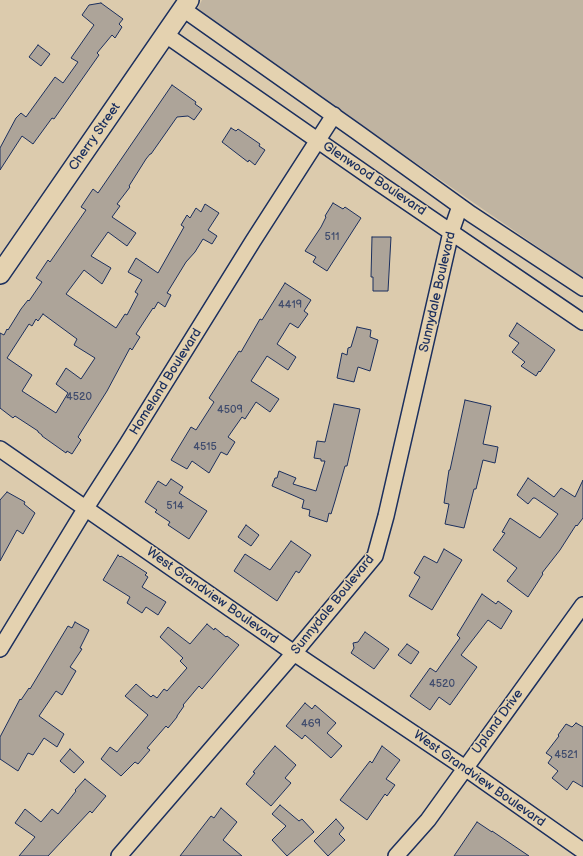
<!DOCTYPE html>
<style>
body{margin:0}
canvas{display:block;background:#dccbad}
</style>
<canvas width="583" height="856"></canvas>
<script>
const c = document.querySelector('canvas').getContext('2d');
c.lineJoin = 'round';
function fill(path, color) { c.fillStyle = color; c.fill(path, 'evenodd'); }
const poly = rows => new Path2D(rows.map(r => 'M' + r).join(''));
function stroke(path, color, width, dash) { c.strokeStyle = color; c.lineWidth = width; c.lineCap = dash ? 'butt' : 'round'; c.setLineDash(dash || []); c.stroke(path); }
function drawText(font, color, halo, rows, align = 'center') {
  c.font = font + ' "Balsamiq Sans",sans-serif'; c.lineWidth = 3; c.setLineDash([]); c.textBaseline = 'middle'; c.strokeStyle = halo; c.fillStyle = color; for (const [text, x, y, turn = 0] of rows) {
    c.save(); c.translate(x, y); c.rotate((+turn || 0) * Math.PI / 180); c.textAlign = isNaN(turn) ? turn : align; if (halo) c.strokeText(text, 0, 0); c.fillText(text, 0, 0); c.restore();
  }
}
const green = poly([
 [202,0,583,0,583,278,204,17,197,10]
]);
const building = poly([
 [101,3,123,19,119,24,122,27,115,38,112,35,97,53,99,55,54,119,52,118,33,144,22,136,0,170,0,148,16,118,21,113,26,117,55,77,63,83,78,62,71,58,94,25,82,15,89,5,101,3],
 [38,45,50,54,41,66,29,57,38,45],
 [172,85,196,102,195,104,202,109,194,120,188,116,177,117,151,154,150,154,146,159,129,186,130,187,117,204,120,206,112,217,136,233,127,246,108,232,91,256,111,268,102,284,84,270,66,294,116,328,125,314,127,315,138,294,135,292,142,280,128,272,136,258,158,273,184,227,181,225,187,215,190,218,196,208,201,212,205,204,219,213,208,230,217,236,212,244,203,239,195,252,186,262,167,293,171,295,165,307,158,302,154,309,153,308,136,334,140,337,132,350,130,348,107,391,78,437,81,440,72,454,67,451,66,453,42,436,42,435,38,432,38,431,15,416,13,418,0,408,0,333,4,335,7,329,8,330,21,309,28,300,29,301,42,282,36,278,48,260,50,262,86,210,81,207,93,189,98,193,172,85],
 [43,314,77,339,74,345,95,358,81,379,66,368,56,384,68,393,56,413,22,391,32,375,7,358,29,324,32,326,36,319,38,321,43,314],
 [231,128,236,131,238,129,260,144,259,146,265,150,255,165,249,160,248,162,222,142,231,128],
 [333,203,343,209,345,207,361,218,327,271,313,262,316,257,305,251,321,227,326,217,325,216,333,203],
 [372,237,391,237,388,291,373,291,373,277,371,277,372,237],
 [285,283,311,300,304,311,308,314,298,328,290,323,277,344,296,357,288,370,267,356,251,381,279,399,270,412,256,402,245,419,242,417,228,437,235,442,227,455,221,452,209,473,192,461,187,469,171,460,191,427,196,430,214,402,209,398,239,351,241,352,260,319,262,320,285,283],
 [517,323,555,350,540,372,539,371,536,376,521,366,525,362,512,352,519,343,509,336,517,323],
 [357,327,371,330,370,337,378,340,370,371,358,367,354,382,337,378,342,353,347,355,348,348,351,347,357,327],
 [465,400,491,406,483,444,498,447,495,463,483,460,476,489,474,489,464,528,445,524,449,504,444,503,449,470,450,470,465,400],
 [334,404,360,409,347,466,345,466,335,501,331,514,329,513,327,522,309,516,310,510,302,508,304,500,272,486,275,478,277,478,279,471,296,478,293,484,316,491,325,461,321,461,321,459,314,458,317,441,325,442,334,404],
 [528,478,554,497,561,488,575,497,583,480,583,518,577,526,576,525,560,550,542,573,543,574,528,597,507,581,517,568,493,550,505,533,502,532,510,518,540,538,558,514,535,498,533,498,528,504,517,495,528,478],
 [171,479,183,487,179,493,207,511,189,539,168,525,170,522,155,512,157,510,145,502,158,481,166,486,171,479],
 [7,492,25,502,24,504,35,513,23,534,17,530,0,561,0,500,7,492],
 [246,525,259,535,251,546,238,537,246,525],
 [291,541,311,555,299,573,296,571,277,601,234,571,245,554,270,570,291,541],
 [444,549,462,560,432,610,409,596,420,577,414,573,424,556,437,563,444,549],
 [118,555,120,557,121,556,147,573,145,575,148,577,142,587,166,602,158,615,146,607,142,613,127,603,130,597,103,580,118,555],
 [482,594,496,604,498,601,512,611,501,629,488,620,461,655,477,667,450,705,439,697,430,710,410,696,430,668,436,672,460,638,457,635,482,594],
 [75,622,89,630,80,648,82,649,70,667,76,671,62,695,56,691,39,716,64,734,57,747,44,738,33,755,28,753,18,771,0,759,0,737,20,699,21,700,29,688,30,689,68,626,72,628,75,622],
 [207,624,214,630,215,628,226,637,227,636,239,645,202,689,199,686,183,705,184,706,177,716,177,717,168,728,166,726,147,748,150,750,138,764,135,762,121,776,101,759,110,747,117,752,148,715,125,696,136,684,151,697,153,695,157,698,164,689,167,691,187,668,180,661,183,658,160,637,168,627,190,644,207,624],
 [365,632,389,649,374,669,351,653,354,648,353,643,358,642,365,632],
 [407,644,419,652,411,664,398,655,407,644],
 [305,703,312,709,315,705,336,723,327,733,342,746,331,758,305,735,302,739,286,726,305,703],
 [576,723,583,727,583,787,573,781,567,790,552,778,558,771,548,763,552,757,546,753,559,736,558,735,566,724,572,727,576,723],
 [275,746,296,765,285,778,291,783,271,806,246,784,255,773,253,772,275,746],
 [382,746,400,760,386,779,395,785,387,796,385,794,367,820,340,800,370,761,372,763,382,746],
 [70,749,84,762,74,773,60,761,70,749],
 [85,779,106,796,92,813,90,811,48,856,19,856,35,837,15,823,25,809,41,822,52,809,58,814,76,791,75,790,85,779],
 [280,805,299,821,302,819,314,832,287,856,272,840,286,826,272,814,280,805],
 [221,808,237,822,223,840,242,856,180,856,211,816,214,818,221,808],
 [336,819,344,828,339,834,345,840,328,856,314,841,336,819],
 [477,822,492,832,492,831,529,856,454,856,477,822]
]);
const minor = poly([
 [183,9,357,132,471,214,583,288],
 [166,35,376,181,583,322],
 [0,449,294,653,465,768,583,851],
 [0,649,84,511,127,444,253,241,334,115],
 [119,856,294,653,375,556,386,516,451,232,460,206],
 [396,856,428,820,583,605]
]);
const tertiary = poly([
 [0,274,189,0]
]);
const numberNames = [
 ["511",332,237],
 ["4419",290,305],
 ["4520",79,397],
 ["4509",230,410],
 ["4515",205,447],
 ["514",175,506],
 ["4520",442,684],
 ["469",311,724],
 ["4521",566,755]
];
const streetNames = [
 ["Cherry Street",95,137,-55],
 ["Glenwood Boulevard",374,179,34],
 ["Sunnydale Boulevard",438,292,-77],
 ["Homeland Boulevard",166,382,-58],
 ["West Grandview Boulevard",212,596,35],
 ["Sunnydale Boulevard",333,605,-51],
 ["Upland Drive",498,722,-54],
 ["West Grandview Boulevard",479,779,35]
];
fill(green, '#c0b4a1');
fill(building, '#ada499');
stroke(building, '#1b2f5e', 1);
stroke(minor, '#1b2f5e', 18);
stroke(tertiary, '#1b2f5e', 22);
stroke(minor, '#e4d2b0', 15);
stroke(tertiary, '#e4d2b0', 19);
drawText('11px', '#404c6d', null, numberNames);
drawText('13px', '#1b2f5e', '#e4d2b0', streetNames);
</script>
